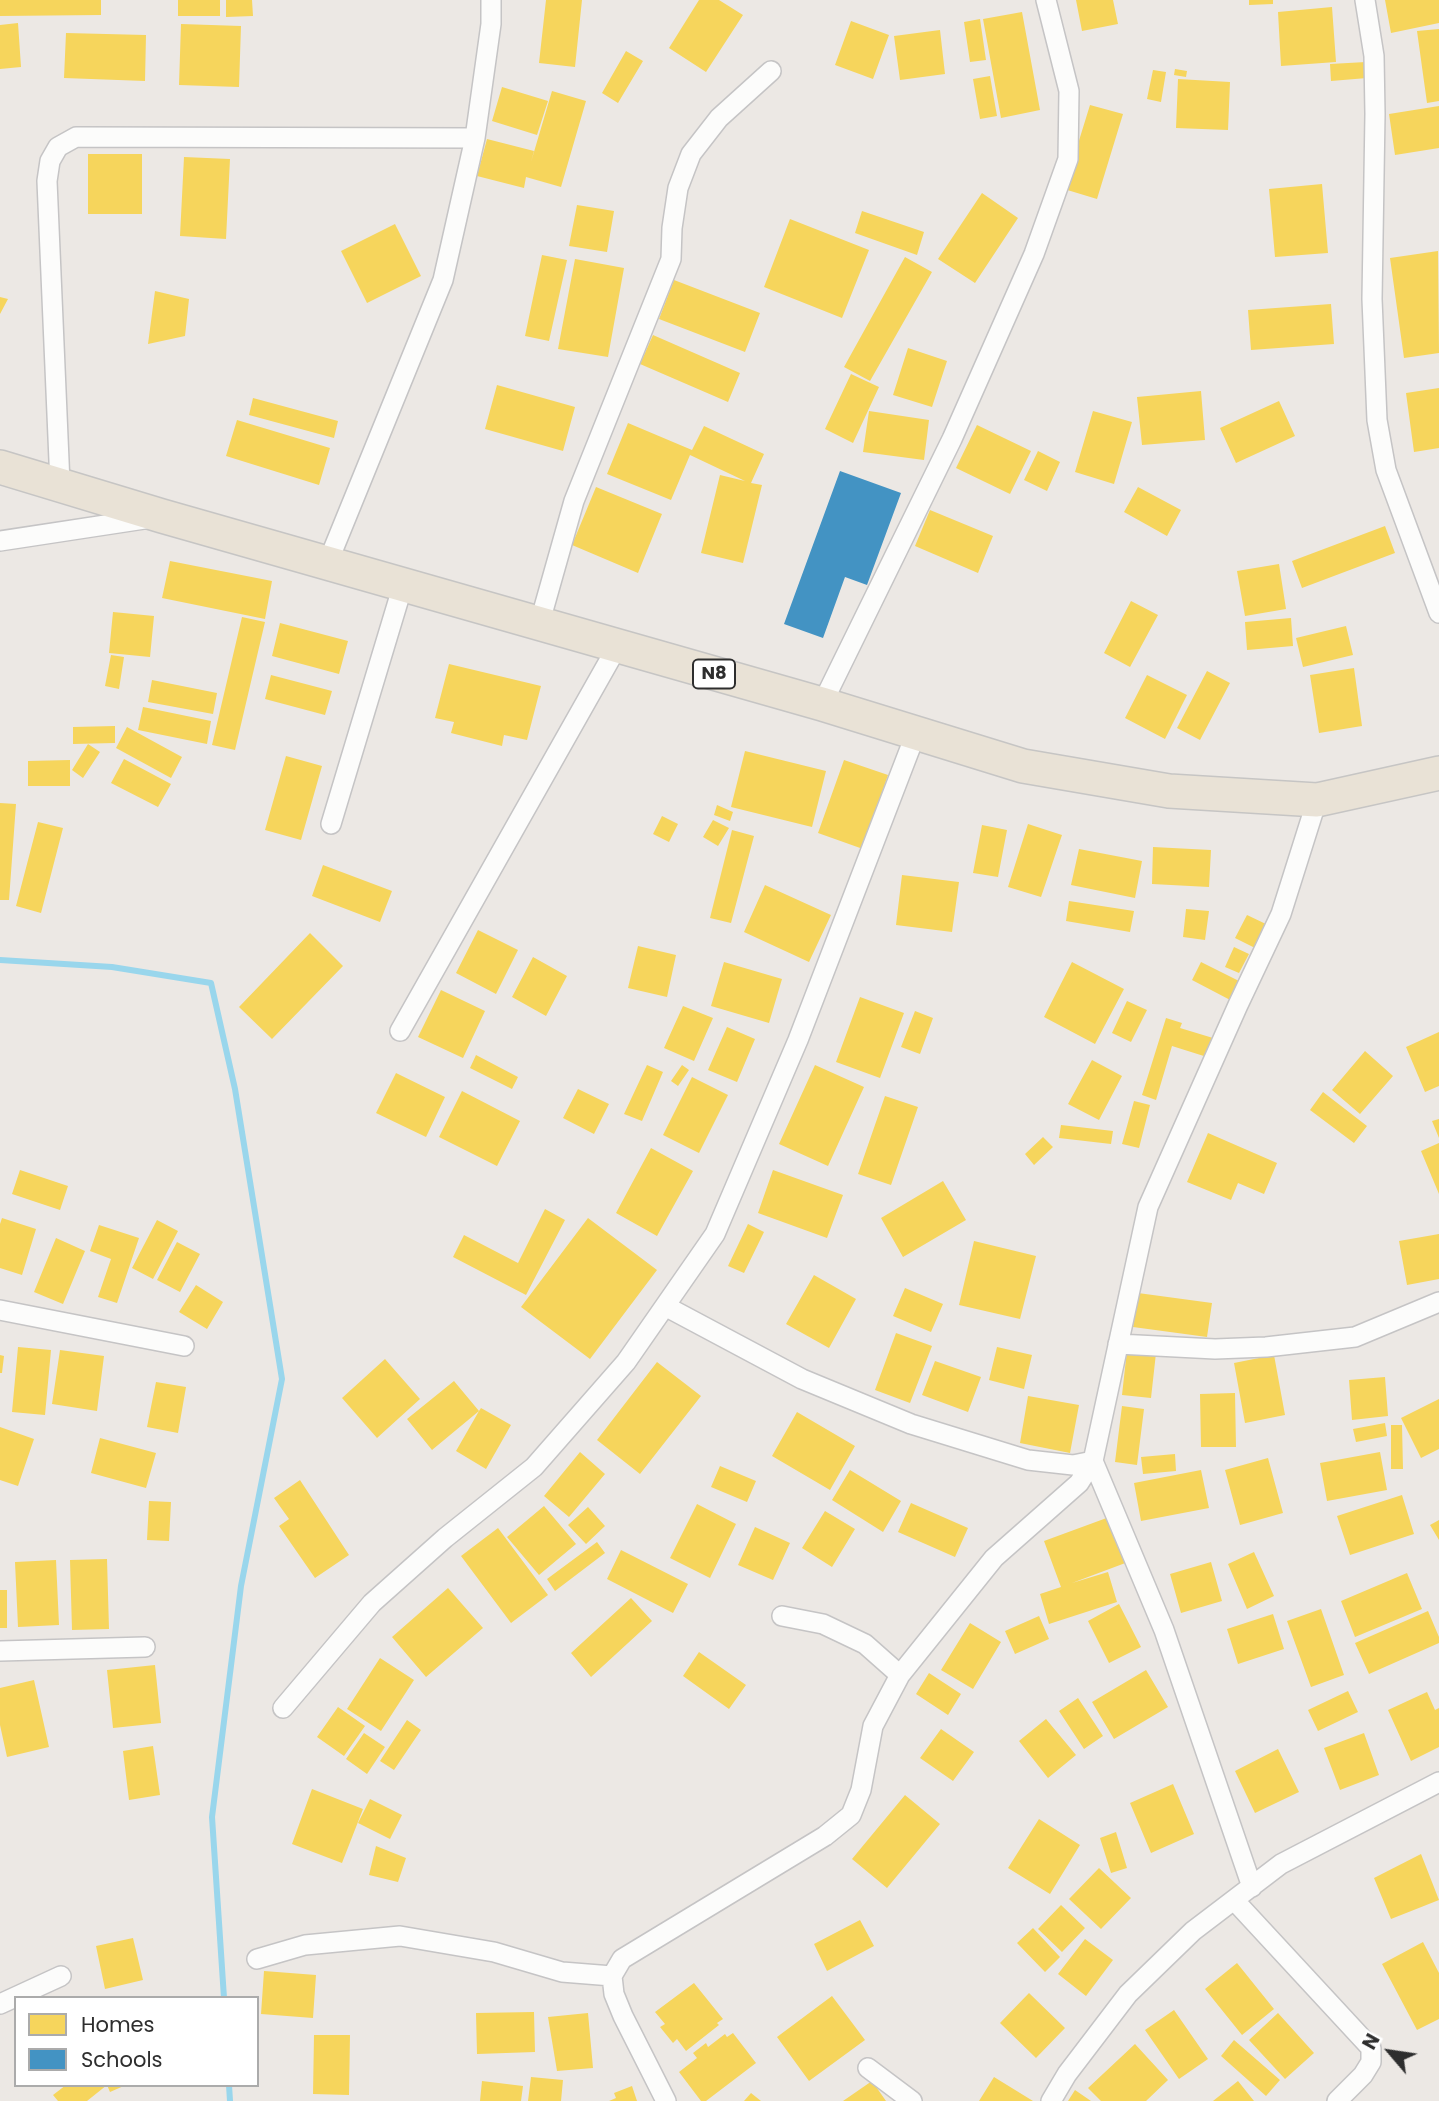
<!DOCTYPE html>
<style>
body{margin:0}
#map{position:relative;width:1439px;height:2101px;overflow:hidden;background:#ece8e4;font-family:Poppins,sans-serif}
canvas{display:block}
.legend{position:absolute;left:14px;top:1996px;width:245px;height:91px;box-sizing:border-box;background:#fff;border:2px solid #ababab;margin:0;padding:9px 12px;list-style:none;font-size:21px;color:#2e2e2e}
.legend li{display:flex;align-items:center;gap:14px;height:35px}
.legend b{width:35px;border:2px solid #ababab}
.north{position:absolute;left:1355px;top:2017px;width:70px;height:70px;-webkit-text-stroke:5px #fff;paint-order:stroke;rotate:299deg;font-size:19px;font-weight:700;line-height:28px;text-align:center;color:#2e2e2e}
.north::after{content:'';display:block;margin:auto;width:24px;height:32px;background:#2e2e2e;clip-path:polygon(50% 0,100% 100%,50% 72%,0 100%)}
</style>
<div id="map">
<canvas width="1439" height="2101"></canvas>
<ul class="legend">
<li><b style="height:19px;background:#f6d55c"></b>Homes</li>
<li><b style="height:19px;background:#4393c3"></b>Schools</li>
</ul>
<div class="north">N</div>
</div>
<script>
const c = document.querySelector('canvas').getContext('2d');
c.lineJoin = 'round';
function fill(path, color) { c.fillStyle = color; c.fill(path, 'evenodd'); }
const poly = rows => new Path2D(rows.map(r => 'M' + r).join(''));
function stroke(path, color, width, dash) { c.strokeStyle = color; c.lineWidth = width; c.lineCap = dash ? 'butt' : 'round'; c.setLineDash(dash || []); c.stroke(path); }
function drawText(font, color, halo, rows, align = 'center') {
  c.font = font + ' Poppins,sans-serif'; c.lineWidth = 7; c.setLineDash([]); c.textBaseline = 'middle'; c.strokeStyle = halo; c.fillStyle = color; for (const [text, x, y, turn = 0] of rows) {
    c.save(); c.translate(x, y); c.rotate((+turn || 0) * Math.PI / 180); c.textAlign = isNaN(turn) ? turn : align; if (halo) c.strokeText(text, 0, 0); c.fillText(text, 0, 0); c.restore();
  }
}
const homes = poly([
 [0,0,101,0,101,15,0,16],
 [178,0,220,0,220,16,178,16],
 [226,0,252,0,253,16,226,17],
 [546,0,582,0,575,67,539,63],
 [699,0,719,0,743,15,706,72,669,48],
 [1076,0,1113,0,1118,24,1082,31],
 [1249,0,1273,0,1273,4,1249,5],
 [1385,0,1439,0,1439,23,1391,33],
 [1332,7,1336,62,1281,66,1278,12],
 [1022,12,1040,110,1001,118,983,19],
 [980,19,986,60,970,62,964,22],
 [851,21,889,35,873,79,835,65],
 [18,23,21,67,0,69,0,25],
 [181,24,241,26,239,87,179,85],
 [1439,29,1439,101,1427,103,1417,31],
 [940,30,945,74,900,80,894,36],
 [66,33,146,35,145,81,64,78],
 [626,51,643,61,618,103,602,93],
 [1366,62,1367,78,1331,81,1330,64],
 [1175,69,1187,71,1186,77,1174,75],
 [1153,70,1166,72,1161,102,1147,99],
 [990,76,997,116,980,119,973,79],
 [1178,79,1230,82,1228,130,1176,128],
 [502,87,548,101,537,135,492,121],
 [552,91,586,101,561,187,526,177,524,188,477,176,487,139,534,151,531,162],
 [1090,105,1123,114,1097,199,1064,189],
 [1439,106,1439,148,1395,155,1389,114],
 [88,154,142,154,142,214,88,214],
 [184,157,230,159,226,239,180,236],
 [1322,184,1328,253,1275,257,1269,189],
 [982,193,1018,218,975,283,938,259],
 [577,205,614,211,607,252,569,246],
 [862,211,924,232,917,255,855,233],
 [790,219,869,250,842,318,764,287],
 [395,224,421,276,367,303,341,251],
 [1438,251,1439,353,1404,358,1390,258],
 [542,255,567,260,549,341,525,336],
 [905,257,932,272,870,381,844,367],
 [575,259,624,268,608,357,558,349],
 [674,280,760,313,745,352,659,319],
 [155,291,189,299,185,336,148,344],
 [0,297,8,299,0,314],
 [1331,304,1334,344,1251,350,1248,310],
 [653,335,740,373,728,402,640,364],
 [908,348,947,361,932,407,893,395],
 [851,374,879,387,853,443,825,429],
 [497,385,575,407,563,451,485,429],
 [1439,388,1439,448,1414,452,1406,393],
 [1201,391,1205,440,1142,445,1137,397],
 [253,398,338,421,334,438,249,415],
 [1279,401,1295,436,1236,463,1220,428],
 [869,411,929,420,924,460,863,452],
 [1093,411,1132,422,1114,484,1075,472],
 [237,420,330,448,319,485,226,456],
 [628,423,692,450,704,426,764,454,751,483,762,485,743,563,701,553,720,475,745,481,690,455,671,500,607,474],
 [977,425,1031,451,1010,494,956,468],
 [1038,451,1060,462,1047,491,1024,480],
 [596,487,662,514,638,573,572,545],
 [1138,487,1181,510,1167,536,1124,512],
 [930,510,993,536,978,573,915,546],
 [1385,526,1395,553,1302,588,1292,561],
 [170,561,272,581,265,619,162,598],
 [1279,564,1286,609,1245,616,1237,571],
 [1131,601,1158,615,1130,667,1104,653],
 [113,612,154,616,150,657,109,653],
 [242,617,265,622,235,750,212,745],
 [1291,618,1293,646,1247,650,1245,622],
 [280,623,348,641,339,674,272,656],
 [1346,626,1353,655,1303,667,1296,638],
 [111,655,124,657,119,689,105,686],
 [449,664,541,686,527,740,504,735,502,746,451,733,454,722,435,718],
 [1354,668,1362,726,1319,733,1310,675],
 [1207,671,1230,683,1200,740,1177,728],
 [271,675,332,691,325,715,265,699],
 [1147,675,1187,695,1165,739,1125,718],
 [152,680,217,693,213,714,148,702],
 [143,707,211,721,207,744,138,730],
 [115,726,115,743,73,744,73,727],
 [127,727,182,757,171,778,116,748],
 [88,744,100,752,83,778,72,770],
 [745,751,826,771,812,827,731,807],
 [286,756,322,766,301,840,265,830],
 [124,759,171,784,158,807,111,783],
 [70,760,70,786,28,786,28,761],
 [844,760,888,775,863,849,818,833],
 [0,803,16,804,9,900,0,900],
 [717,805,733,812,730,821,714,815],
 [662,816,678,824,669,842,653,834],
 [713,820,729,828,718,846,703,837],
 [38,822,63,828,41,913,16,906],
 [1028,824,1062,835,1041,897,1008,887],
 [982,825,1007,830,998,877,973,873],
 [732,830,754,836,731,923,710,918],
 [1153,847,1211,850,1209,887,1152,884],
 [1079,849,1142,861,1135,898,1071,885],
 [323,865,392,891,380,922,312,896],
 [902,875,959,882,952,932,896,925],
 [765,885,831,915,809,962,744,932],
 [1069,901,1134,911,1130,932,1066,921],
 [1186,909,1209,911,1205,940,1183,937],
 [1247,915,1268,925,1257,949,1235,938],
 [478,930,518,950,496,994,456,973],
 [310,933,343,966,272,1039,239,1007],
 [638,946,676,955,667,997,628,988],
 [1234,947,1249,954,1239,973,1225,967],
 [533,957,567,976,546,1016,512,997],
 [724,962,782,979,769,1023,711,1006],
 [1072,962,1124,989,1095,1044,1044,1017],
 [1201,962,1243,983,1234,1002,1192,980],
 [441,990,485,1011,463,1058,418,1037],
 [860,997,904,1013,880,1078,836,1062],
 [1127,1001,1147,1010,1131,1042,1112,1033],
 [683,1006,713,1018,694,1061,664,1048],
 [915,1011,933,1018,920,1054,901,1047],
 [1166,1018,1182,1023,1180,1028,1213,1038,1207,1057,1172,1046,1156,1100,1142,1095],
 [727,1027,755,1039,737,1082,708,1070],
 [1439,1032,1439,1086,1425,1092,1406,1047],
 [1365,1051,1393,1076,1360,1114,1332,1090],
 [476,1055,518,1077,512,1089,470,1068],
 [1092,1060,1122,1076,1099,1120,1068,1104],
 [647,1065,663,1072,642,1121,624,1114],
 [682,1065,689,1070,678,1086,671,1081],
 [815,1065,864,1087,828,1166,779,1144],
 [396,1073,445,1097,426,1137,376,1113],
 [692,1077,728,1095,699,1153,663,1135],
 [578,1089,609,1104,594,1134,563,1118],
 [462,1091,520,1121,497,1166,439,1137],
 [1323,1092,1367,1126,1354,1143,1310,1110],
 [885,1096,918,1107,891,1185,858,1174],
 [1134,1101,1150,1105,1139,1148,1122,1144],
 [1439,1119,1439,1138,1432,1121],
 [1061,1125,1113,1131,1111,1144,1059,1138],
 [1208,1133,1277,1163,1264,1194,1238,1183,1231,1200,1187,1182],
 [1043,1137,1053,1147,1034,1165,1025,1154],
 [1439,1143,1439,1194,1421,1151],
 [651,1148,693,1171,657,1236,616,1213],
 [20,1170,68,1186,60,1210,12,1194],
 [773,1170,843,1195,827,1238,758,1213],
 [943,1181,966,1220,903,1257,881,1218],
 [545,1209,565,1220,526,1295,453,1257,464,1235,518,1263],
 [2,1218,36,1229,22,1275,0,1268,0,1224],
 [588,1218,657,1270,590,1359,521,1307],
 [157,1220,178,1231,153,1279,132,1268],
 [748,1224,764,1232,744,1273,728,1266],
 [99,1225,139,1238,117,1303,98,1297,111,1259,90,1251],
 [1439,1234,1439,1279,1407,1285,1399,1241],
 [56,1238,85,1251,63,1304,34,1292],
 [974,1241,1036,1256,1020,1319,959,1305],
 [177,1242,200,1254,180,1292,157,1280],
 [814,1275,856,1299,829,1348,786,1324],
 [196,1285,223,1302,207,1329,179,1312],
 [905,1288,943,1304,931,1332,893,1316],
 [1138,1293,1212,1303,1207,1337,1133,1327],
 [896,1333,932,1346,910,1403,875,1390],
 [18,1347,51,1350,45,1415,12,1412],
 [997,1347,1032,1355,1024,1389,989,1380],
 [60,1350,104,1356,97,1411,52,1404],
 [1127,1350,1156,1353,1151,1398,1122,1395],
 [0,1355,4,1356,2,1373,0,1373],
 [1274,1355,1285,1415,1245,1423,1234,1363],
 [385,1359,420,1399,377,1438,342,1398],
 [935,1361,981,1377,968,1412,922,1395],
 [657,1362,701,1396,640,1474,597,1440],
 [1385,1377,1388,1416,1352,1420,1349,1380],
 [454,1381,479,1411,481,1408,511,1425,486,1469,456,1451,479,1411,432,1450,407,1419],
 [156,1382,186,1387,178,1433,147,1427],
 [1235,1393,1236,1447,1201,1447,1200,1394],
 [1028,1396,1079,1405,1070,1453,1020,1443],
 [1439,1399,1439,1449,1421,1458,1401,1418],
 [1122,1406,1144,1409,1137,1465,1115,1462],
 [797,1412,855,1446,830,1490,772,1456],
 [1385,1423,1387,1436,1356,1442,1353,1429],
 [1391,1425,1402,1425,1403,1469,1391,1469],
 [0,1427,34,1439,18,1486,0,1480],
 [100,1438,156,1453,146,1488,91,1473],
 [580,1452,605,1474,569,1517,544,1496],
 [1380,1452,1387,1490,1327,1501,1320,1463],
 [1175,1454,1176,1471,1143,1474,1141,1457],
 [1268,1458,1283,1513,1240,1525,1225,1470],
 [720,1466,756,1481,747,1502,711,1487],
 [850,1470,901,1501,883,1532,832,1500],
 [1201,1470,1209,1508,1141,1521,1134,1483],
 [300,1480,349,1555,315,1578,279,1526,289,1519,274,1498],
 [1402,1495,1414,1534,1350,1555,1337,1516],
 [149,1501,171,1502,169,1541,147,1540],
 [911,1503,968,1528,955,1557,898,1532],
 [697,1504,736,1524,710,1578,670,1558],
 [544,1506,576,1544,539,1575,507,1537],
 [588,1507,605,1526,586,1544,568,1525],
 [825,1511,855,1529,832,1567,802,1548],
 [1112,1516,1128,1562,1072,1583,1108,1572,1117,1602,1049,1624,1040,1594,1061,1587,1044,1541],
 [1439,1520,1439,1540,1430,1525],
 [755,1527,790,1543,773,1580,738,1565],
 [498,1528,548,1595,511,1623,461,1556],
 [597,1542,605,1553,555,1591,547,1579],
 [621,1550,688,1584,673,1613,607,1579],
 [1254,1552,1274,1596,1247,1609,1228,1564],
 [107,1559,109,1629,72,1630,70,1560],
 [56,1560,59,1625,18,1627,15,1562],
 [1211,1562,1222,1601,1181,1613,1170,1574],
 [1407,1573,1422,1609,1355,1637,1341,1601],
 [448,1588,483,1628,426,1677,392,1637],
 [0,1590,7,1590,7,1628,0,1628],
 [631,1598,652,1621,591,1677,571,1653],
 [1119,1604,1141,1647,1109,1663,1088,1621],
 [1321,1609,1344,1675,1311,1687,1287,1621],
 [1428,1611,1439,1637,1439,1643,1369,1674,1355,1643],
 [1273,1614,1284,1649,1238,1664,1227,1629],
 [1039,1616,1049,1639,1015,1654,1005,1631],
 [970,1623,1001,1642,973,1689,941,1670],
 [699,1652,746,1685,729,1709,683,1676],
 [380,1658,414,1680,381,1731,347,1709],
 [155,1665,161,1723,113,1728,107,1670],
 [1146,1670,1168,1707,1114,1739,1092,1702],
 [929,1673,961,1694,948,1715,916,1694],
 [34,1680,49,1747,7,1757,0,1725,0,1688],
 [1348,1691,1358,1712,1318,1731,1308,1710],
 [1427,1692,1435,1710,1439,1708,1439,1747,1411,1761,1388,1710],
 [1078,1698,1103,1736,1084,1749,1059,1711],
 [338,1707,365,1726,344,1756,317,1737],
 [1046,1719,1076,1755,1048,1778,1019,1741],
 [407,1720,421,1730,394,1770,380,1761],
 [941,1729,974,1752,953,1781,920,1758],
 [364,1733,385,1747,367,1774,346,1759],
 [1364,1733,1379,1775,1340,1790,1324,1748],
 [153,1746,160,1795,129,1800,123,1751],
 [1278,1749,1299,1792,1255,1813,1235,1771],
 [1173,1784,1194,1834,1151,1853,1130,1803],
 [312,1789,363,1809,342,1863,292,1844],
 [905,1795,940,1824,887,1888,852,1859],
 [370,1799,402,1815,390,1839,358,1823],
 [1039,1819,1080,1845,1050,1894,1008,1868],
 [1116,1832,1127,1868,1111,1873,1100,1838],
 [376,1846,406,1858,398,1882,369,1875],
 [1421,1854,1439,1900,1391,1919,1374,1878],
 [1099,1868,1131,1898,1101,1929,1069,1899],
 [1061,1905,1085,1928,1062,1952,1038,1929],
 [860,1920,874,1946,827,1971,814,1944],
 [1033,1928,1060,1957,1045,1972,1017,1943],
 [133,1938,143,1980,105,1989,96,1946],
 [1085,1939,1113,1960,1086,1996,1058,1974],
 [1423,1942,1439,1973,1439,2019,1417,2030,1382,1964],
 [1237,1963,1274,2009,1242,2035,1205,1989],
 [264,1971,316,1975,313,2018,261,2014],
 [694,1983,723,2019,717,2023,719,2025,686,2051,677,2039,673,2043,660,2027,665,2024,655,2012],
 [1029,1993,1065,2028,1036,2058,1000,2023],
 [832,1996,865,2040,809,2081,777,2037],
 [1174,2010,1208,2059,1179,2079,1145,2030],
 [534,2012,535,2052,477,2054,476,2013],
 [588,2013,593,2068,557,2071,548,2017],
 [1278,2013,1314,2053,1285,2079,1249,2040],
 [733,2033,756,2063,706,2101,701,2101,679,2072,697,2058,693,2053,706,2043,708,2047,725,2034,727,2037],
 [314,2035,350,2035,349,2095,313,2094],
 [1234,2040,1280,2080,1266,2096,1221,2056],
 [1135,2044,1168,2080,1146,2101,1101,2101,1088,2088],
 [531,2077,563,2080,561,2101,528,2101],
 [994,2077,1033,2101,979,2101],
 [482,2081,523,2086,521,2101,480,2101],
 [872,2081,886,2101,843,2101],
 [1238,2081,1254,2101,1213,2101],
 [66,2085,107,2085,87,2101,58,2101,53,2095],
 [107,2085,126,2085,110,2092],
 [632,2086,637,2101,609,2101,616,2098,614,2093],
 [1075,2090,1091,2101,1068,2101],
 [751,2093,761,2101,744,2101]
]);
const schools = poly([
 [840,471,901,493,867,585,845,577,823,638,784,624]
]);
const stream = poly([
 [0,960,112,967,211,983,235,1089,282,1379,241,1586,212,1817,224,1998],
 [229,2085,230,2101]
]);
const minor = poly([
 [1365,0,1374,56,1375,114,1372,299,1377,420,1386,470,1439,613],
 [60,484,47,181,50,161,58,147,76,137,475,138],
 [0,541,151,518],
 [328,562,443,280,475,138,491,24,491,0],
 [539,625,574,501,671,259,672,228,678,188,691,154,719,118,771,71],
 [822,704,952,439,1034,254,1068,159,1069,91,1046,0],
 [331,824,403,585],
 [400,1031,617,647],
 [665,1306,802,1379,911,1424,1028,1460,1073,1465,1093,1461,1164,1630,1252,1887],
 [0,1310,184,1346],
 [1118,1344,1215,1349,1266,1347,1355,1337,1439,1302],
 [782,1616,823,1624,865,1644,900,1675],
 [0,1651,145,1647],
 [283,1708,372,1603,445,1538,534,1467,626,1362,715,1234,798,1040,916,733],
 [1234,1900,1371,2048,1371,2062,1363,2075,1337,2101],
 [257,1959,305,1945,400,1936,494,1952,562,1972,612,1976],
 [0,2004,61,1976],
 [868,2068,912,2101],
 [666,2101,623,2016,614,1994,612,1976,622,1959,825,1836,851,1815,861,1790,873,1726,900,1675,994,1558,1079,1483,1093,1461,1148,1207,1238,1005,1281,914,1317,800],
 [1051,2101,1067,2074,1128,1994,1193,1931,1281,1864,1439,1782]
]);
const trunk = poly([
 [0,467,162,516,822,704,1023,766,1169,791,1317,800,1439,773]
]);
const shields = [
 [714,674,42]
];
const shieldNames = [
 ["N8",714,674]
];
fill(homes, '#f6d55c');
fill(schools, '#4393c3');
stroke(stream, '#99d6ec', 6);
stroke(minor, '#c5c4c5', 22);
stroke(trunk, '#c6c5c4', 36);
stroke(minor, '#fcfcfb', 19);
stroke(trunk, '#e9e2d6', 33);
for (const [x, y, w] of shields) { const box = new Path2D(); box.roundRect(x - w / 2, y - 14.5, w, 29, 5); c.fillStyle = '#fff'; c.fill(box); stroke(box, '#2e2e2e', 2); }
drawText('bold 18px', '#2e2e2e', null, shieldNames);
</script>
